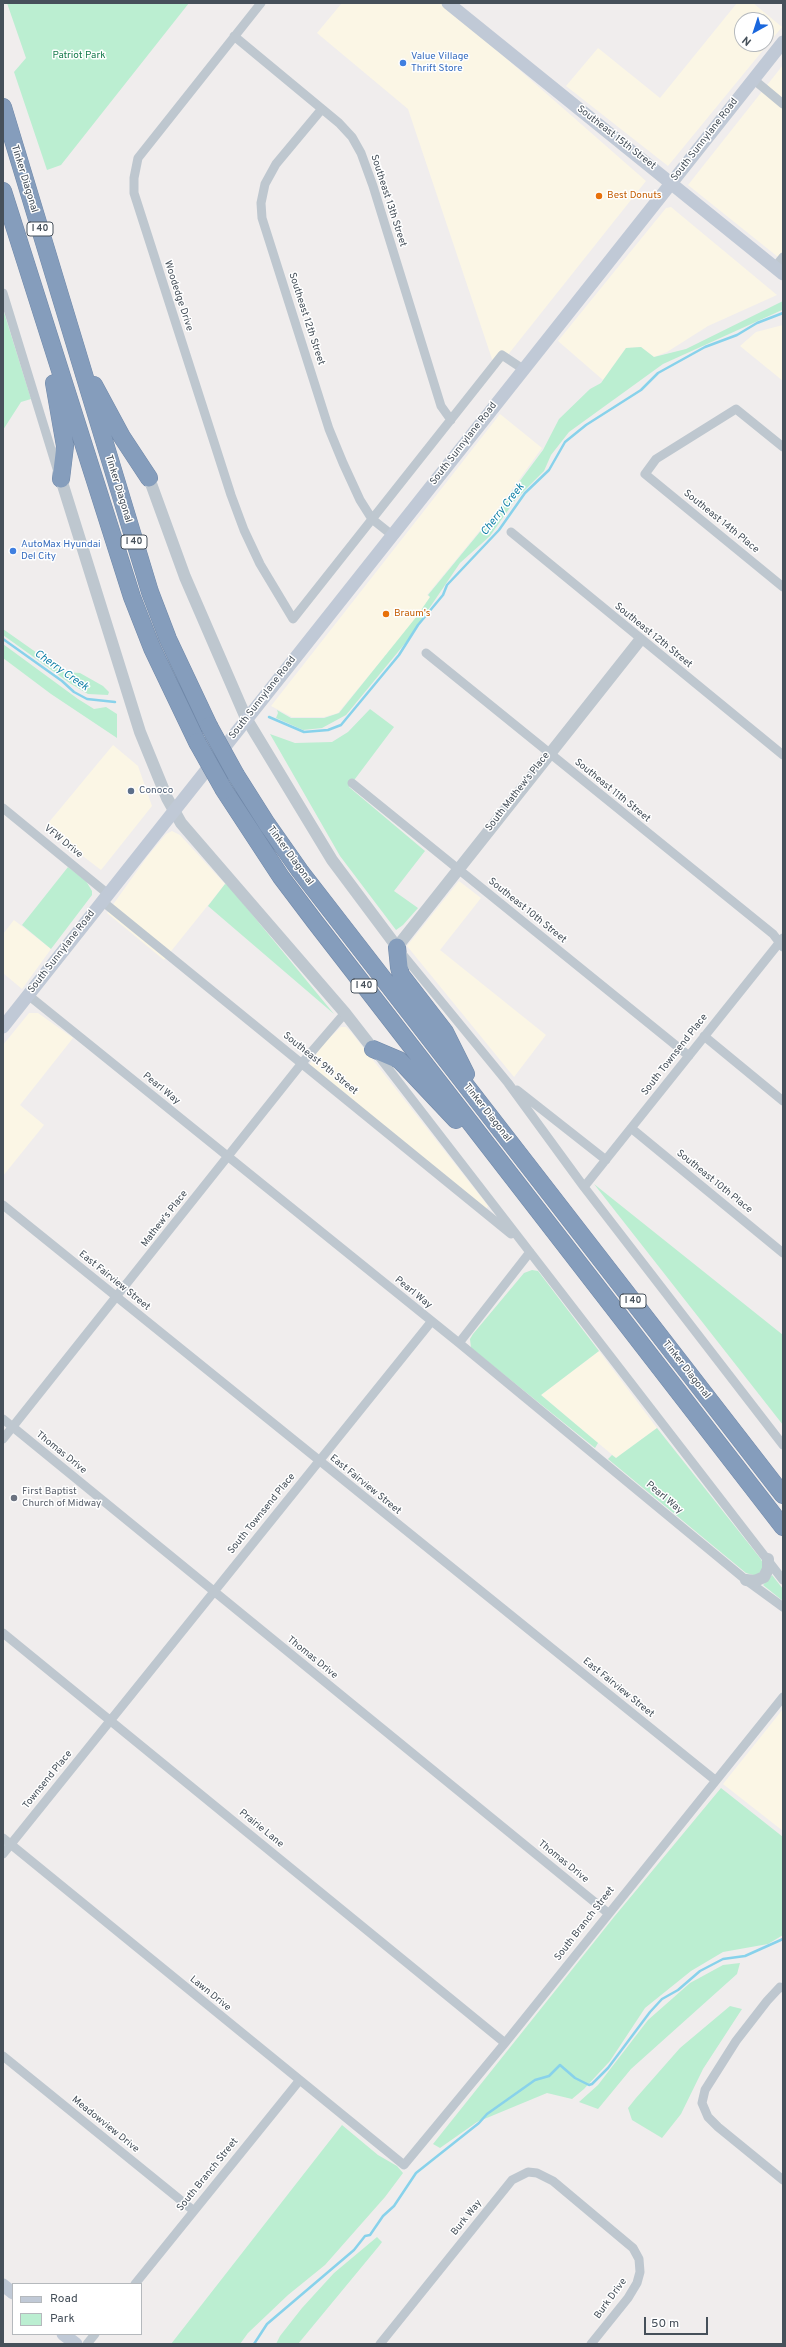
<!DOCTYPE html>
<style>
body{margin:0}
#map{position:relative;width:786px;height:2347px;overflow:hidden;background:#f0eded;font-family:Overpass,sans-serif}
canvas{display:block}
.frame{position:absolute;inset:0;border:4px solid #46505a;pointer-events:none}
.legend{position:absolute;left:12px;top:2283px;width:130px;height:52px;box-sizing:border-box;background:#fff;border:1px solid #b5b9bd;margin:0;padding:5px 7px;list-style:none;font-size:12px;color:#46505a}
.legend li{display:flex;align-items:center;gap:8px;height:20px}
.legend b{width:20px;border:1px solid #b5b9bd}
.north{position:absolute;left:734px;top:12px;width:40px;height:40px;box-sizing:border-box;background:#fff;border:1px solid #b5b9bd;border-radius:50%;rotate:219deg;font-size:11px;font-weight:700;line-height:16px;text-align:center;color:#46505a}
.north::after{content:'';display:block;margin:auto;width:14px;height:18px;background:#1a67dd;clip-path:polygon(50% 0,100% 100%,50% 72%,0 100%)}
.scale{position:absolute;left:644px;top:2317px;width:64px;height:18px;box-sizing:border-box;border:2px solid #46505a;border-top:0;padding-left:5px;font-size:12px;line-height:14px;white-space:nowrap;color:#46505a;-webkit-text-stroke:3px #fff;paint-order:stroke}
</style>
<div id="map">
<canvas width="786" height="2347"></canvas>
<div class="frame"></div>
<ul class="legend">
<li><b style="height:5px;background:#c0c9d6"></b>Road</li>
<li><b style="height:11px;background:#bbeed1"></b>Park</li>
</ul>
<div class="north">N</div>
<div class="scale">50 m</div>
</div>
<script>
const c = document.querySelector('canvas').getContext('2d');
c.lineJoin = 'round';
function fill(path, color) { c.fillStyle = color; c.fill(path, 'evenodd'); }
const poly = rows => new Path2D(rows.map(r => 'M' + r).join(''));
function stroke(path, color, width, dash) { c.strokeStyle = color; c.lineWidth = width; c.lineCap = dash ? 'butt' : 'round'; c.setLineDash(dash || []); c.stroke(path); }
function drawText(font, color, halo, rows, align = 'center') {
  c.font = font + ' Overpass,sans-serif'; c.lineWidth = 3; c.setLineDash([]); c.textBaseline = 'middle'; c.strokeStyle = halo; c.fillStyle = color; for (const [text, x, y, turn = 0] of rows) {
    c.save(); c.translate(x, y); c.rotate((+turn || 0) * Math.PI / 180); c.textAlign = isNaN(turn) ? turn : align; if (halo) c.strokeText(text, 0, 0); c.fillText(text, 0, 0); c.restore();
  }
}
const commercial = poly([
 [342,3,443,3,646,181,499,366,492,359,408,109,317,33],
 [737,3,753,3,782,27,668,166,566,86,598,48,660,98],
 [742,20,766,20,766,44,742,44],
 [783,65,783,261,688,185],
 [671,207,777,295,708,326,667,352,654,357,641,347,626,348,603,380,558,341,666,208],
 [783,325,783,381,740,346,756,332],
 [500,414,542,448,500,506,427,595,430,597,417,617,338,713,324,717,292,717,271,706],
 [113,745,138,766,152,806,101,870,45,827],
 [172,831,180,835,225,884,164,960,107,913,147,857,166,834],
 [459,881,481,898,440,950,546,1035,514,1077,407,946],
 [14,920,51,949,22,989,3,973,3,934],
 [29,1013,38,1013,73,1038,20,1105,44,1125,3,1176,3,1045],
 [341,1027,346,1027,351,1032,488,1206,486,1209,309,1065,324,1043],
 [599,1351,657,1428,616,1458,541,1395],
 [783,1709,783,1831,723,1784]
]);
const green = poly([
 [7,3,189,3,61,165,47,170,14,72,26,58],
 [783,301,782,310,663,364,569,432,551,455,544,471,516,499,490,536,460,563,407,641,346,715,322,728,303,730,276,718,278,713,277,710,291,718,324,718,339,713,417,616,430,597,428,595,502,505,543,450,559,419,590,389,601,383,626,348,641,347,654,357,686,349],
 [3,309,31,399,21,402,3,430],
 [3,629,64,672,80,673,103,686,109,692,108,695,88,694,71,684,3,635],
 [3,644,78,699,94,709,106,707,117,714,117,738,51,694,3,658],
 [370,709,394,727,349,787,425,851,394,891,418,908,403,925,396,930,340,856,270,734,295,743,332,742,348,732],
 [68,867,86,881,92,891,92,895,51,949,22,925],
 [225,884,228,885,334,1014,208,906],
 [594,1184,783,1335,783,1425],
 [532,1270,538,1271,599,1351,541,1395,598,1443,595,1448,471,1348,470,1339,473,1334,524,1273],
 [657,1428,760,1558,763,1563,763,1569,757,1576,746,1573,608,1459,612,1455,616,1458],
 [772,1575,783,1589,783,1601,763,1585],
 [721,1788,783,1837,783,1935,768,1944,723,1952,691,1971,645,2008,610,2061,584,2089,572,2099,547,2093,477,2122,440,2148,433,2144,614,1917],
 [740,1963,737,1974,631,2069,598,2109,579,2102,598,2085,648,2020,690,1983,723,1965],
 [730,2006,742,2009,703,2069,681,2114,662,2138,632,2120,628,2108,636,2098,680,2048],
 [342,2125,378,2155,397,2166,403,2173,385,2197,325,2265,288,2295,248,2333,240,2344,171,2344],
 [377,2237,382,2242,379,2246,298,2344,276,2344,280,2336,302,2308,334,2273]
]);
const stream = poly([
 [3,639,62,681,74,692,87,699,115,702],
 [269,717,304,732,328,730,341,725,399,655,418,625,443,595,447,585,499,530,525,493,549,470,565,442,586,425,641,390,658,373,705,347,737,335,757,323,783,313],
 [254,2344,267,2324,354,2250,365,2236,370,2235,383,2216,394,2206,416,2173,479,2123,487,2114,535,2080,549,2076,560,2065,575,2078,589,2085,592,2084,608,2068,650,2012,662,1999,678,1990,700,1971,723,1959,745,1956,783,1939]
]);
const minor = poly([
 [261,3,138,158,134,178,134,193,231,495,244,530,260,564,293,619,502,355,523,369],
 [234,36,339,123,352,137,361,153,373,186,441,406,451,420],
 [753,79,783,104],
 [321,110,276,164,265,184,261,203,262,218,329,429,343,463,360,500,372,519,392,535],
 [775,267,783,257],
 [3,293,58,472],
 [783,447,736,409,656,459,645,474,783,587],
 [511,532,783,755],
 [426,653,773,934,783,947],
 [352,783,689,1056],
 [3,808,108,894],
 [102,901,511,1234],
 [399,950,508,1083,584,1187,783,1445],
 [28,995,459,1343,746,1580,783,1607],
 [704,1036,783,1101],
 [377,1054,783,1580],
 [517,1090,606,1160],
 [631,1128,783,1253],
 [584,1187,783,938],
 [3,1205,715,1780],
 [459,1343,530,1252],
 [3,1419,608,1913],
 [3,1439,302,1063,345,1013],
 [3,1633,505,2043],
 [3,1838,404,2165,505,2043,783,1697],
 [3,1854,431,1322],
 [783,1988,780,1987,767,2001,736,2041,705,2090,702,2103,708,2117,718,2127,783,2180],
 [3,2056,194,2211],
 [135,2284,299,2081],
 [87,2344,95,2334],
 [380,2344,512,2180,528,2172,537,2173,553,2181,633,2248,639,2259,640,2272,637,2283,628,2298,591,2344]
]);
const tertiary = poly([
 [149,478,185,577,246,718,332,860,397,947,640,640],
 [61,479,140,732,167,798,181,823,345,1013,373,1049],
 [746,1580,755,1581,764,1577,768,1569,768,1559]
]);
const secondary = poly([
 [448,3,783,274],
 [3,1027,783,42],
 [3,2285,13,2293],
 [63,2334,76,2344]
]);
const motorway = poly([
 [3,107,150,592,168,639,209,726],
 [3,191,132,597,152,648,197,742],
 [54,383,65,446,61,479],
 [94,385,122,437,149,478],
 [236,775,267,824,300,871,783,1495],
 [224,790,281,877,315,922,783,1527],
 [397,947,399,967,401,975,445,1032,466,1074],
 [373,1049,399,1060,406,1067,456,1120]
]);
const motorwayBridge = poly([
 [209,726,236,775],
 [197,742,224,790]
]);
const markers = [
 [403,63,4,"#3f7fe0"],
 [599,196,4,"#e8710a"],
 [13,551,4,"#3f7fe0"],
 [386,614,4,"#e8710a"],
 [131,791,4,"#5c6f8a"],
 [14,1498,4,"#6b7280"]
];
const shields = [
 [40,229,26],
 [134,542,26],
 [364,986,26],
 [633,1301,26]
];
const shieldNames = [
 ["I 40",40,229],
 ["I 40",134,542],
 ["I 40",364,986],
 ["I 40",633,1301]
];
const parkNames = [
 ["Patriot Park",79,56]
];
const shopNames = [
 ["Value Village",411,57],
 ["Thrift Store",411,69],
 ["AutoMax Hyundai",21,545],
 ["Del City",21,557]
];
const streetNames = [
 ["Southeast 15th Street",616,138,38],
 ["South Sunnylane Road",705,140,-52],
 ["Tinker Diagonal",24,179,73],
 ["Southeast 13th Street",388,201,72],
 ["Woodedge Drive",178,296,72],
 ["Southeast 12th Street",306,319,72],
 ["South Sunnylane Road",464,444,-52],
 ["Tinker Diagonal",118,489,73],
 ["Southeast 14th Place",721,522,39],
 ["Southeast 12th Street",653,636,39],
 ["South Sunnylane Road",263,698,-52],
 ["Southeast 11th Street",612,791,39],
 ["South Mathew's Place",518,792,-52],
 ["VFW Drive",63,842,39],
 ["Tinker Diagonal",290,856,54],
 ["Southeast 10th Street",527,911,39],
 ["South Sunnylane Road",62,952,-52],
 ["South Townsend Place",675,1055,-52],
 ["Southeast 9th Street",320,1064,39],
 ["Pearl Way",161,1089,39],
 ["Tinker Diagonal",487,1113,52],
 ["Southeast 10th Place",714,1182,39],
 ["Mathew's Place",165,1219,-52],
 ["East Fairview Street",114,1281,39],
 ["Pearl Way",413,1293,39],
 ["Tinker Diagonal",686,1370,52],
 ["Thomas Drive",61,1453,39],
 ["East Fairview Street",365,1485,39],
 ["Pearl Way",664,1498,40],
 ["South Townsend Place",262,1514,-51],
 ["Thomas Drive",312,1658,39],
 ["East Fairview Street",618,1688,39],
 ["Townsend Place",48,1780,-51],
 ["Prairie Lane",261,1829,39],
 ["Thomas Drive",563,1862,39],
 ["South Branch Street",585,1924,-52],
 ["Lawn Drive",210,1994,39],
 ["Meadowview Drive",105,2125,39],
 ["South Branch Street",208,2175,-51],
 ["Burk Way",467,2218,-51],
 ["Burk Drive",611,2299,-54]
];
const foodNames = [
 ["Best Donuts",607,196],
 ["Braum's",394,614]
];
const serviceNames = [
 ["Conoco",139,791]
];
const worshipNames = [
 ["First Baptist",22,1492],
 ["Church of Midway",22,1504]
];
const waterNames = [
 ["Cherry Creek",503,510,-52],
 ["Cherry Creek",61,671,35]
];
fill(commercial, '#fbf6e5');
fill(green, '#bbeed1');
stroke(stream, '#88d2eb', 2.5);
stroke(motorway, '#7088a8', 18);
stroke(minor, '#bec7cf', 9);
stroke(tertiary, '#bec7cf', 12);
stroke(secondary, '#c0c9d6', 13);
stroke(motorway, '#859dbc', 17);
stroke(motorwayBridge, '#7088a8', 18, []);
stroke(motorwayBridge, '#859dbc', 17);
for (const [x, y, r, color] of markers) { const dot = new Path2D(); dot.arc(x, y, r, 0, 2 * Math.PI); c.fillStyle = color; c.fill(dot); stroke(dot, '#fff', 1.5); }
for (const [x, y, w] of shields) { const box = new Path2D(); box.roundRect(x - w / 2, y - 7, w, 14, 3); c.fillStyle = '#fff'; c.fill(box); stroke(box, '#46505a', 1); }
drawText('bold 9px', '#46505a', null, shieldNames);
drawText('10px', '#177b4d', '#fff', parkNames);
drawText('10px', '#366cbe', '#fff', shopNames, 'left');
drawText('10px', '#46505a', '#fff', streetNames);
drawText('10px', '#c56008', '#fff', foodNames, 'left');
drawText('10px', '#4e5e75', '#fff', serviceNames, 'left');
drawText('10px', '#5b616d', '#fff', worshipNames, 'left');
drawText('italic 11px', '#0d7fa6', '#fff', waterNames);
</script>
